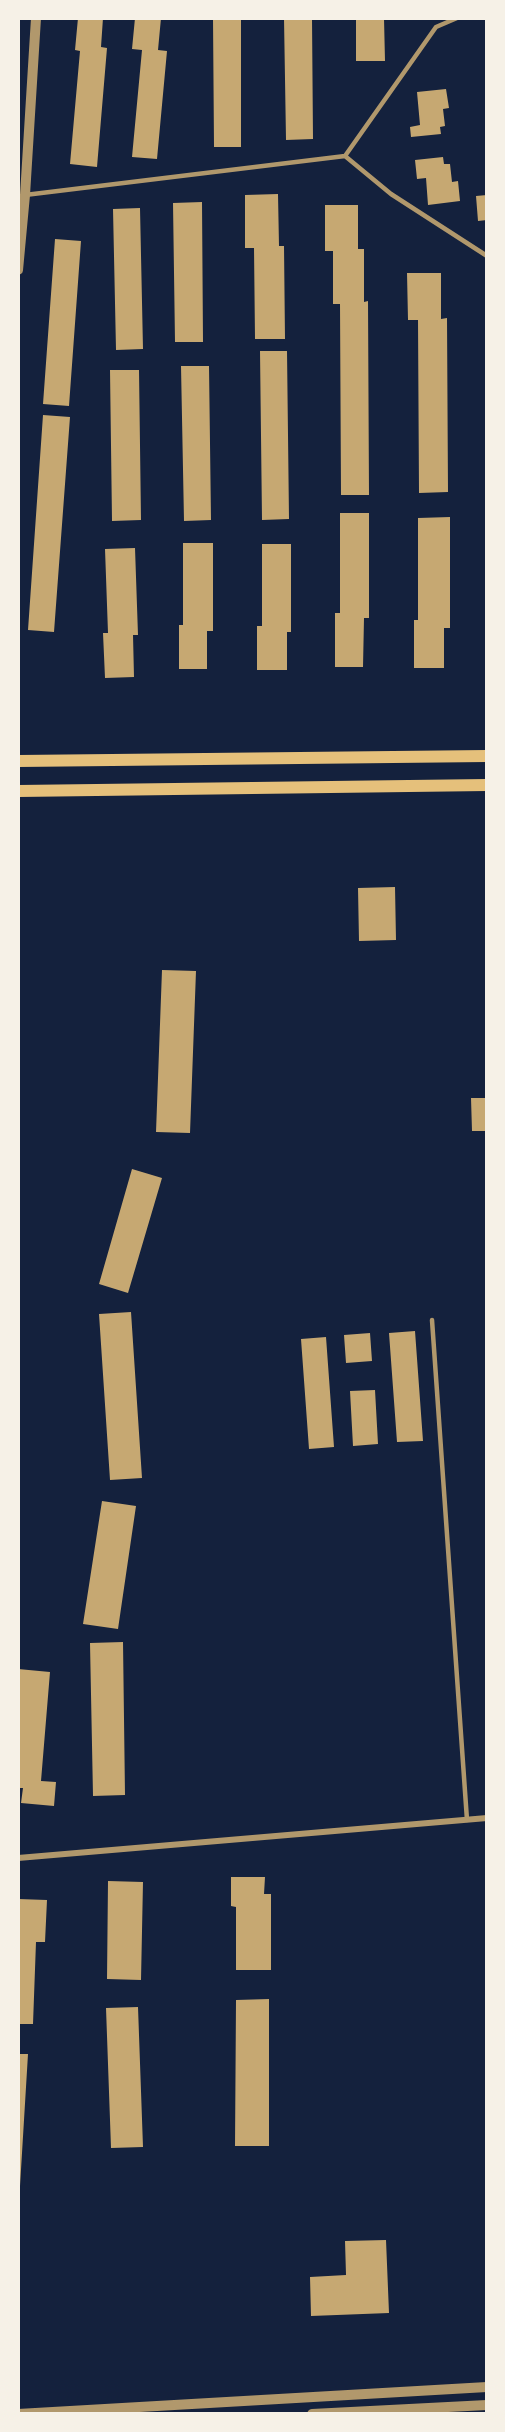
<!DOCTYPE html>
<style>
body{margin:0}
#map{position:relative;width:505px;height:2432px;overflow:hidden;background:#14213d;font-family:Cabin,sans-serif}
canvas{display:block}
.frame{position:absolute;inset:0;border:20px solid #f6f1e7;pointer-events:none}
</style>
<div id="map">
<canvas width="505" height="2432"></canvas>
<div class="frame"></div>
</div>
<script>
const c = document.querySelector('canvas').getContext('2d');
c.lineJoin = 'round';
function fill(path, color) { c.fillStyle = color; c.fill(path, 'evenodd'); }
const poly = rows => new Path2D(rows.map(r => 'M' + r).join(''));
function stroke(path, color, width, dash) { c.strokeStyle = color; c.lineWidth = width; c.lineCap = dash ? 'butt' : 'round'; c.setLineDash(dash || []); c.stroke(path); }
const building = poly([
 [78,18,103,18,101,47,107,48,97,167,70,164,80,51,75,50],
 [135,18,161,18,158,50,167,51,157,159,132,157,142,50,132,49],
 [213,18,241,18,241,147,214,147],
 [284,18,312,18,313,139,286,140],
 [356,18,384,18,385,61,356,61],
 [446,89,449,108,443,109,445,126,440,127,441,134,411,137,410,127,420,125,417,92],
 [443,157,444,164,450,164,452,182,458,181,460,201,428,205,426,178,417,179,415,160],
 [278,194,279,246,284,246,285,339,255,339,254,248,245,248,245,195],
 [487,195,487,220,478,221,476,196],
 [202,202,203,342,175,342,173,203],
 [325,205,358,205,358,249,364,249,364,302,368,301,369,495,341,495,340,304,333,304,333,251,325,251],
 [140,208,143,349,116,350,113,209],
 [55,239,81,241,69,406,43,404],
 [407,273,441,273,441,319,447,318,448,492,419,493,418,320,408,320],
 [260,351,287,351,289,519,262,520],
 [181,366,209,366,211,520,184,521],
 [110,370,139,370,141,520,112,521],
 [43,415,70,417,54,632,28,630],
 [340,513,369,513,369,618,364,618,363,667,335,667,335,613,340,613],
 [450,517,450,628,444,628,444,668,414,668,414,620,418,620,418,518],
 [183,543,213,543,213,631,207,631,207,669,179,669,179,625,183,625],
 [262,544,291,544,291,632,287,632,287,670,257,670,257,626,262,626],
 [135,548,138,635,133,635,134,677,105,678,103,633,108,633,105,549],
 [395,887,396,940,359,941,358,888],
 [162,970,196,971,190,1133,156,1132],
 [471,1098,487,1098,487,1131,472,1131],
 [132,1169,162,1178,128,1293,99,1284],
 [131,1312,142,1478,110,1480,99,1314],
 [415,1331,423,1441,397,1442,389,1333],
 [370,1333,372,1361,346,1363,344,1335],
 [326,1337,334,1447,309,1449,301,1339],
 [375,1390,378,1444,353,1446,350,1391],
 [102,1501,136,1506,118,1629,83,1624],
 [123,1642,125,1795,93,1796,90,1643],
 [18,1669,50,1672,41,1781,56,1782,54,1806,21,1803,23,1788,18,1788],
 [231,1877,265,1877,264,1894,271,1894,271,1970,236,1970,236,1907,231,1906],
 [108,1881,143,1882,141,1980,107,1979],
 [18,1899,47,1900,45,1942,36,1942,33,2024,18,2024],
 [269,1999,269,2146,235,2146,236,2000],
 [138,2007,143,2147,111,2148,106,2008],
 [18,2054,28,2054,20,2186,18,2186],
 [386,2240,389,2313,311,2316,310,2277,346,2275,345,2241]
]);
const service = poly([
 [457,18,436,27,345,156,391,194,487,256],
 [25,195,345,156],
 [432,1320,467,1820]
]);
const minor = poly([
 [18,1858,487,1818]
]);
const tertiary = poly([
 [18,270,25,195,36,18],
 [18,2414,487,2387],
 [312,2414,487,2405]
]);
const secondary = poly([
 [18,761,487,756],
 [18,791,487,785]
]);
fill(building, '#c6a872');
stroke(service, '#b1986c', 4.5);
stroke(minor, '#b1986c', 6);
stroke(tertiary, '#b1986c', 10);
stroke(secondary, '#e5c07b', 12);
</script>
